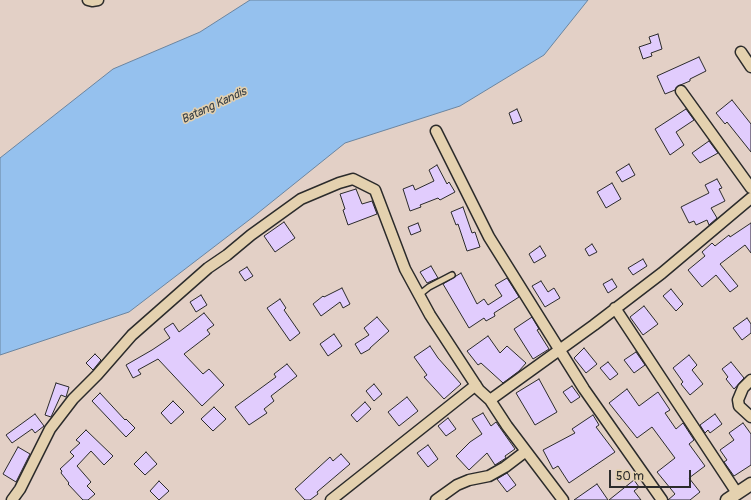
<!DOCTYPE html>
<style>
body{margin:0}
#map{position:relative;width:751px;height:500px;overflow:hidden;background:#e3d0c6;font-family:Pangolin,sans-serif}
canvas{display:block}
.scale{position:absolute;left:609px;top:470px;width:82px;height:18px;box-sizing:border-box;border:2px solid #2b2b2b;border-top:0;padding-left:5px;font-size:12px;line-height:14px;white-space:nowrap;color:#2b2b2b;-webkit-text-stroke:3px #e4d1af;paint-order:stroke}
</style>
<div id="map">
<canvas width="751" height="500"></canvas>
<div class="scale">50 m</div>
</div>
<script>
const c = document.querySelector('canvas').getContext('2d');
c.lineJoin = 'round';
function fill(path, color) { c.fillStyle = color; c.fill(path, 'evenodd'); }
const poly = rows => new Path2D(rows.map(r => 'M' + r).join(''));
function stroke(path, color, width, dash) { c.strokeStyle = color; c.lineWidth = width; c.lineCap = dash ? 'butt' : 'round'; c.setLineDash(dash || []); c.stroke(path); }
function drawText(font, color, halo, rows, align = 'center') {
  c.font = font + ' Pangolin,sans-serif'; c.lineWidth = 3; c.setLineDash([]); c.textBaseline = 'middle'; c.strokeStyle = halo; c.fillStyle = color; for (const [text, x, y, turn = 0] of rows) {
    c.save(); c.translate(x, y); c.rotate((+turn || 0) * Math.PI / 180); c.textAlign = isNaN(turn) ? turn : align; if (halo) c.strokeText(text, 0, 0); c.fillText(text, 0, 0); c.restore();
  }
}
const water = poly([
 [250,0,588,0,544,55,460,106,345,143,253,217,129,312,0,355,0,158,113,69,200,32,250,0]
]);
const building = poly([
 [658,34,662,49,651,53,652,56,643,59,639,47,651,43,649,37,658,34],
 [699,57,706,71,690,79,690,81,678,86,675,90,665,94,657,76,699,57],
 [732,100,751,124,751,152,727,122,725,124,716,113,732,100],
 [517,109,522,121,513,124,509,113,517,109],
 [686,109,694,120,676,132,684,145,670,155,655,129,686,109],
 [709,141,718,153,700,163,692,153,709,141],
 [629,164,635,175,622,182,616,172,629,164],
 [437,165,447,184,449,182,455,192,440,200,438,198,420,205,421,207,410,211,403,189,413,185,415,190,434,181,429,170,437,165],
 [717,179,722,188,719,189,725,201,711,208,717,218,709,225,707,220,696,225,694,221,689,223,681,207,709,193,705,185,717,179],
 [612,183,621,199,606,208,597,192,612,183],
 [356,189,362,204,372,201,377,214,348,225,343,210,345,209,340,194,356,189],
 [463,207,472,233,475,232,480,247,467,251,458,224,456,225,451,212,463,207],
 [284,222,295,238,275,252,264,236,284,222],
 [418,223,421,231,411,235,408,227,418,223],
 [751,223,751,253,745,245,720,264,738,286,730,292,716,275,702,287,688,270,705,256,702,252,712,243,715,246,729,235,730,237,751,223],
 [592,244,597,252,589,256,585,249,592,244],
 [540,246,546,256,534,263,529,254,540,246],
 [643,259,647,266,633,275,628,268,643,259],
 [431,266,438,278,427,283,420,272,431,266],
 [247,267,253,276,245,281,239,272,247,267],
 [461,273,477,304,484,299,488,305,502,296,495,285,507,278,519,297,494,313,495,316,486,321,484,318,469,328,443,284,461,273],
 [612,279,617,287,608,293,603,284,612,279],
 [541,281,548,292,554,288,560,298,545,307,532,286,541,281],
 [342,288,350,304,343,308,340,302,321,316,313,304,323,296,324,297,342,288],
 [671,289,683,304,676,311,663,296,671,289],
 [201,295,207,305,196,312,190,302,201,295],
 [280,299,286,308,284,310,300,333,290,341,267,308,280,299],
 [644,306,658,324,643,335,630,317,644,306],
 [204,313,214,325,207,330,210,334,184,354,203,374,209,369,224,385,202,406,158,359,138,370,141,374,133,378,126,365,152,350,170,338,164,329,173,323,179,332,204,313],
 [377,317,389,331,370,348,370,349,361,354,355,344,369,335,364,328,377,317],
 [532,317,539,329,537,330,549,349,533,359,514,329,532,317],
 [747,318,751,324,751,333,742,340,733,328,747,318],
 [334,334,342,346,328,356,320,344,334,334],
 [488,336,500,353,507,346,526,363,519,371,503,383,481,363,478,365,467,351,488,336],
 [430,346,438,358,461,384,444,399,424,377,427,375,414,357,430,346],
 [584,348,597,364,586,373,574,358,584,348],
 [636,352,645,365,634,373,624,360,636,352],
 [95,354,101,360,93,370,86,363,95,354],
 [689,355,697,365,692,370,703,384,690,395,681,384,683,382,673,368,689,355],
 [608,362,618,374,610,380,600,368,608,362],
 [731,362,744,378,734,389,726,379,728,377,722,369,731,362],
 [287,364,297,376,271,396,274,401,264,409,267,413,249,425,235,407,276,377,274,374,287,364],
 [539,379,557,412,535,425,516,393,539,379],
 [56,383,69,387,66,397,61,395,51,417,45,415,56,383],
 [374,384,382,394,374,401,366,391,374,384],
 [572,386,580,397,571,403,563,392,572,386],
 [627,389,639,406,658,392,670,410,665,413,676,429,683,423,694,440,689,444,705,466,689,478,700,492,690,500,668,500,675,494,657,472,675,458,652,427,637,438,609,403,627,389],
 [100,393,125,420,126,419,135,428,126,437,92,401,100,393],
 [407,397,418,411,399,426,388,412,407,397],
 [173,401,184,412,171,424,161,413,173,401],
 [365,402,371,409,357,422,351,415,365,402],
 [214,407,226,419,213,431,201,419,214,407],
 [483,413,491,426,496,422,515,449,505,456,506,458,495,465,487,453,469,470,456,456,470,442,482,434,472,419,483,413],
 [35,414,44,426,35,433,32,429,12,443,6,435,35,414],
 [715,414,722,424,710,433,708,430,705,433,700,425,715,414],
 [593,415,599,425,596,427,615,452,569,483,558,466,553,469,543,450,575,433,572,429,593,415],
 [448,418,456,429,446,436,438,426,448,418],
 [743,423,751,434,751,465,734,476,724,462,727,460,720,450,734,440,729,433,743,423],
 [86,430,113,456,104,465,91,451,77,466,91,482,87,486,95,494,88,500,83,500,68,484,69,483,61,473,62,471,60,469,74,456,70,452,80,443,76,440,86,430],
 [428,445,438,459,428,467,417,453,428,445],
 [18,447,30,454,16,482,3,474,18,447],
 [146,452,157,464,145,475,134,464,146,452],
 [341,454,350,464,317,492,318,494,310,500,305,500,295,489,330,457,333,461,341,454],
 [507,473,516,485,507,492,497,479,507,473],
 [634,480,639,487,634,491,641,500,609,500,634,480],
 [159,481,169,491,159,500,150,491,159,481],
 [597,484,608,500,574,500,597,484]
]);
const service = poly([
 [419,295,429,287,452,275]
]);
const minor = poly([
 [88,0,92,1,98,0],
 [741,52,751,67],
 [681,91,751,188],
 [436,131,489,237,584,389,662,500],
 [615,308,737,493],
 [751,380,743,388,738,400,739,406,751,417],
 [490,400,594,325,662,273,751,198],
 [12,500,20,489,50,429,73,399,97,375,132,335,208,268,227,255,251,235,301,199,339,183,353,179,375,190,405,269,430,315,479,390,490,400,507,426,563,500],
 [331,500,476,385],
 [436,500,457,485,469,480,489,476,505,467,526,451]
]);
const tertiary = poly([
 [727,500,751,484]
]);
const waterNames = [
 ["Batang Kandis",214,106,-25]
];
fill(water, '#95c1ee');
stroke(water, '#6b85a0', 1);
fill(building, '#e1ccfd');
stroke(building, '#2b2b2b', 1);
stroke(service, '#2b2b2b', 8);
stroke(minor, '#2b2b2b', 13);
stroke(tertiary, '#2b2b2b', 15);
stroke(service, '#e4d1af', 5);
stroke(minor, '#e4d1af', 10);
stroke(tertiary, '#e4d1af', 12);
drawText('italic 12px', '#3b4248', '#e4d1af', waterNames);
</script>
